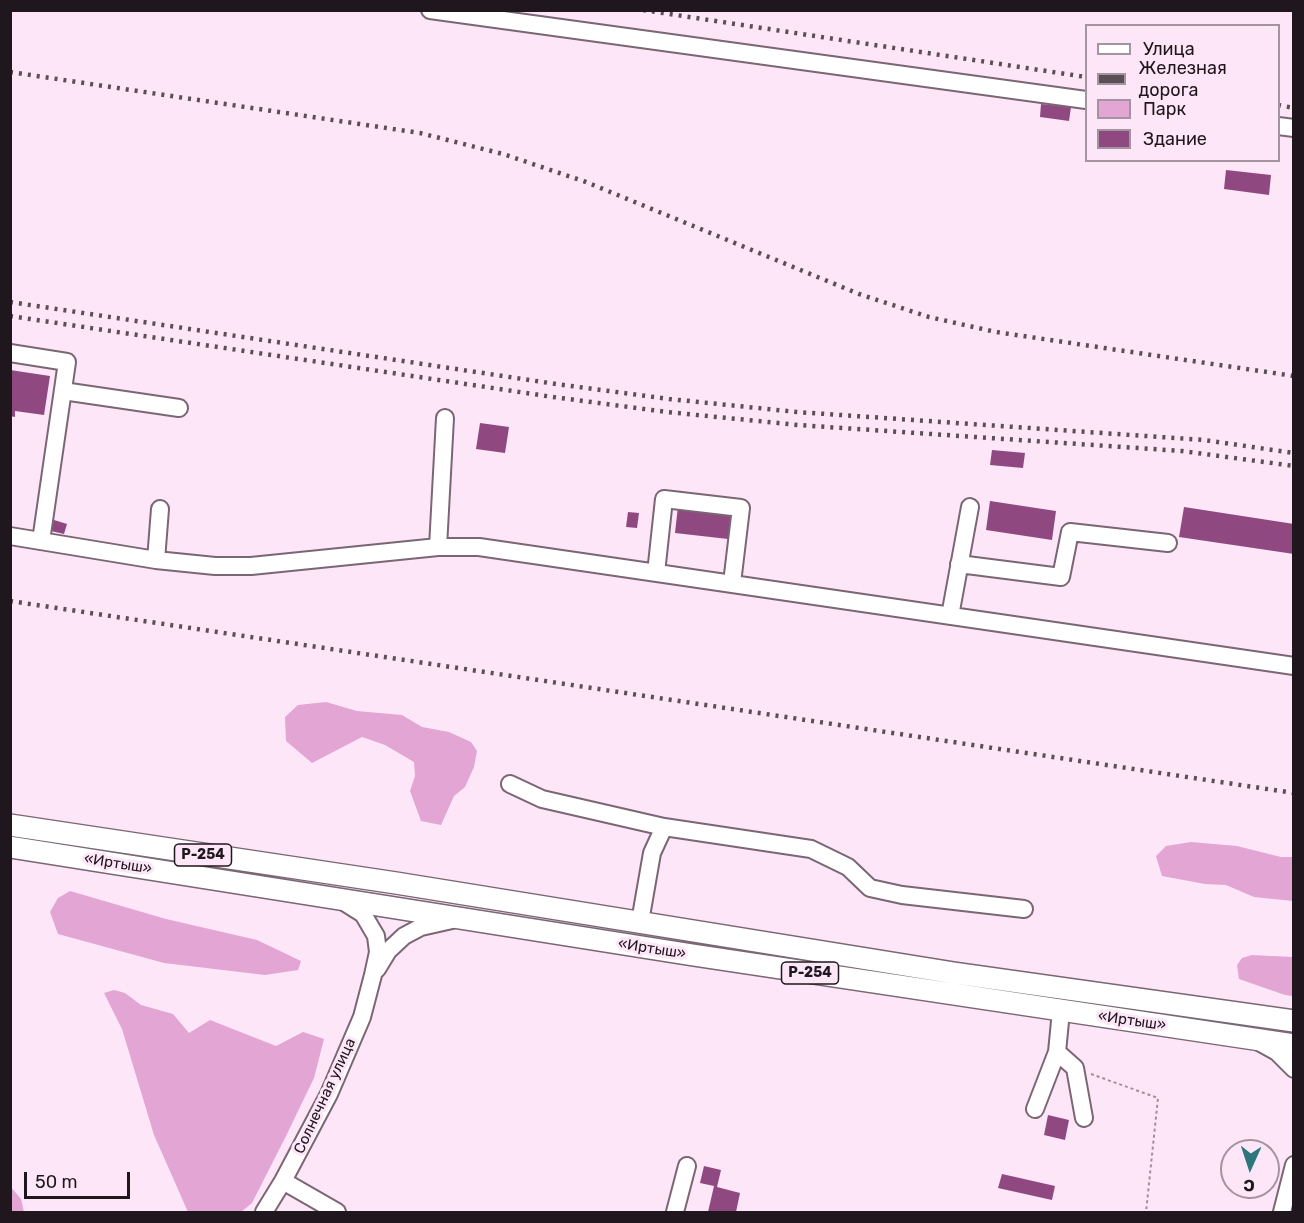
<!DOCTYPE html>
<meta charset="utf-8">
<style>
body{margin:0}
#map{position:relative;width:1304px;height:1223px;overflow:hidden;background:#fde6f7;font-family:Rubik,sans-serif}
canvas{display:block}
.frame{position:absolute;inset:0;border:12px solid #1f171d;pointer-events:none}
.legend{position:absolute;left:1085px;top:24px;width:195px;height:138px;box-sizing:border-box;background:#fde6f7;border:2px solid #a493a0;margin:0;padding:8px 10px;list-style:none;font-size:18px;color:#1f171d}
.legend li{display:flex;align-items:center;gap:12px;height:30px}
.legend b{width:30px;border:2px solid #a493a0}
.north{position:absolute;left:1220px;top:1139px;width:60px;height:60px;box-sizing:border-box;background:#fde6f7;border:2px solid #a493a0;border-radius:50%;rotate:183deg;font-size:16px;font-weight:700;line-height:24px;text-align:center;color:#1f171d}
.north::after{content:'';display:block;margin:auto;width:21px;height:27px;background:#2c767c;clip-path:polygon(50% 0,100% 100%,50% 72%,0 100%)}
.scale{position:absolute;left:24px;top:1172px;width:106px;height:27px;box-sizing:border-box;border:3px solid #1f171d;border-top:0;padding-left:8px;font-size:18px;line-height:21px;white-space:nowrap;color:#1f171d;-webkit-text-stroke:4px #fde6f7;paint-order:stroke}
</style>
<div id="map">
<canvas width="1304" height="1223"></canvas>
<div class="frame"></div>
<ul class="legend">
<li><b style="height:8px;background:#fff"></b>Улица</li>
<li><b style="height:8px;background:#5a4e57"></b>Железная дорога</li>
<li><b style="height:16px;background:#e3a5d4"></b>Парк</li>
<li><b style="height:16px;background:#8f4980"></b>Здание</li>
</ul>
<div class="north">С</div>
<div class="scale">50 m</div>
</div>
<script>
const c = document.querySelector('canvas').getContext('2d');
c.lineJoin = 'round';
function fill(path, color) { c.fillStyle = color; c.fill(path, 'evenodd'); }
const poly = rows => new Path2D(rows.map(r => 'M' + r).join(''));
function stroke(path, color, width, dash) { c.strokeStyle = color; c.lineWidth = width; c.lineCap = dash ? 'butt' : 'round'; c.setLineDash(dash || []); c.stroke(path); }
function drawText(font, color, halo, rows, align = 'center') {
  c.font = font + ' Rubik,sans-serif'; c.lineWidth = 6; c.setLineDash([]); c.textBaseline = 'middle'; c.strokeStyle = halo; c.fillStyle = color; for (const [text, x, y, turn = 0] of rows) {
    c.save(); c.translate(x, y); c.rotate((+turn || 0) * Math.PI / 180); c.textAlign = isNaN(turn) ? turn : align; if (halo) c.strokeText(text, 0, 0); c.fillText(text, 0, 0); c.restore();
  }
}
const green = poly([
 [326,702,357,711,402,715,422,727,449,732,471,742,477,751,474,767,465,787,454,796,441,825,421,821,410,791,415,776,414,762,385,745,362,737,312,763,286,741,285,717,298,705],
 [1191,842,1237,846,1281,857,1293,857,1293,901,1254,897,1226,885,1205,884,1162,876,1156,856,1166,846],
 [70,891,166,919,257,940,301,961,298,970,265,975,164,963,58,934,50,912,58,898],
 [1252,955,1293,957,1293,996,1285,995,1239,979,1237,965,1242,958],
 [114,990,125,993,141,1005,173,1014,189,1033,210,1020,276,1046,303,1032,324,1039,314,1078,286,1136,252,1203,241,1212,188,1212,154,1135,122,1029,104,993],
 [10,1186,21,1199,24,1212,11,1212]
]);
const building = poly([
 [1041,104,1071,107,1069,121,1040,117],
 [1226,170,1271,175,1269,195,1224,189],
 [10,370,50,376,44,415,15,411,15,417,10,416],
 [480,423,509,427,505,453,476,449],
 [992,450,1025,453,1023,468,990,465],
 [990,501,1056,511,1052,540,986,530],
 [678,506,731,512,728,539,675,533],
 [1184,507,1294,524,1294,554,1179,537],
 [628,512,639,513,637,528,626,527],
 [54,520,67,524,64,534,51,531],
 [1048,1115,1069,1120,1065,1140,1044,1135],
 [704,1166,721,1170,717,1187,740,1193,736,1212,708,1212,714,1186,700,1183],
 [1002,1174,1055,1186,1052,1200,998,1188]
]);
const path = poly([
 [1091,1074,1158,1098,1146,1212]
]);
const minor = poly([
 [430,10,1086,100],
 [1278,126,1294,128],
 [10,353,67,362,41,541],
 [63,391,179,408],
 [10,536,156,560,215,566,251,566,438,547,479,547,1294,666],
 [438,547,445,418],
 [156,560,160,509],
 [959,564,1061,577,1070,532,1168,543],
 [656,573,664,499,741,508,732,583],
 [950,616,970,507],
 [510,784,542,799,664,827,811,849,848,867,870,888,902,895,1024,909],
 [640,922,652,853,664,827],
 [377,969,388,951,404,936,421,927,452,920],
 [1259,1042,1277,1052,1294,1069],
 [1057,1052,1075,1068,1084,1118],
 [1035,1109,1057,1052,1061,1011],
 [283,1181,337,1212],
 [264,1212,283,1181,329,1094,362,1017,373,975,378,952,376,936,363,914,344,902],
 [675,1212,687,1166],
 [1282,1212,1294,1165]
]);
const major = poly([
 [10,825,396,883,954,973,1294,1021],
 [10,847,693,955,1294,1045]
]);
const rail = poly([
 [643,10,1086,77],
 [10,72,420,133,503,154,586,182,859,294,929,317,996,332,1294,376],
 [1278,105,1294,108],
 [10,302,556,384,669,399,797,412,1204,440,1294,453],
 [10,316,553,397,667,412,798,425,1182,451,1294,466],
 [10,601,1294,793]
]);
const shields = [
 [203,855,57],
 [810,973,57]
];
const shieldNames = [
 ["Р-254",203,855],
 ["Р-254",810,973]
];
const streetNames = [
 ["«Иртыш»",118,864,9],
 ["«Иртыш»",652,949,9],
 ["«Иртыш»",1132,1021,8],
 ["Солнечная улица",325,1096,-65]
];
fill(green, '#e3a5d4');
fill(building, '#8f4980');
stroke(minor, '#7a6675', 20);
stroke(major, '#7a6675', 24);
stroke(path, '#9f8f9b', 2, [3, 3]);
stroke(minor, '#fff', 16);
stroke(major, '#fff', 21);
stroke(rail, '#5a4e57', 4.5, [3, 6]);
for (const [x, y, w] of shields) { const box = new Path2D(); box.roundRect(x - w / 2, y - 11, w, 22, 4.5); c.fillStyle = '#fde6f7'; c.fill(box); stroke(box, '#1f171d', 1.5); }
drawText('bold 14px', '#1f171d', null, shieldNames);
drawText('15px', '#1f171d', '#fde6f7', streetNames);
</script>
